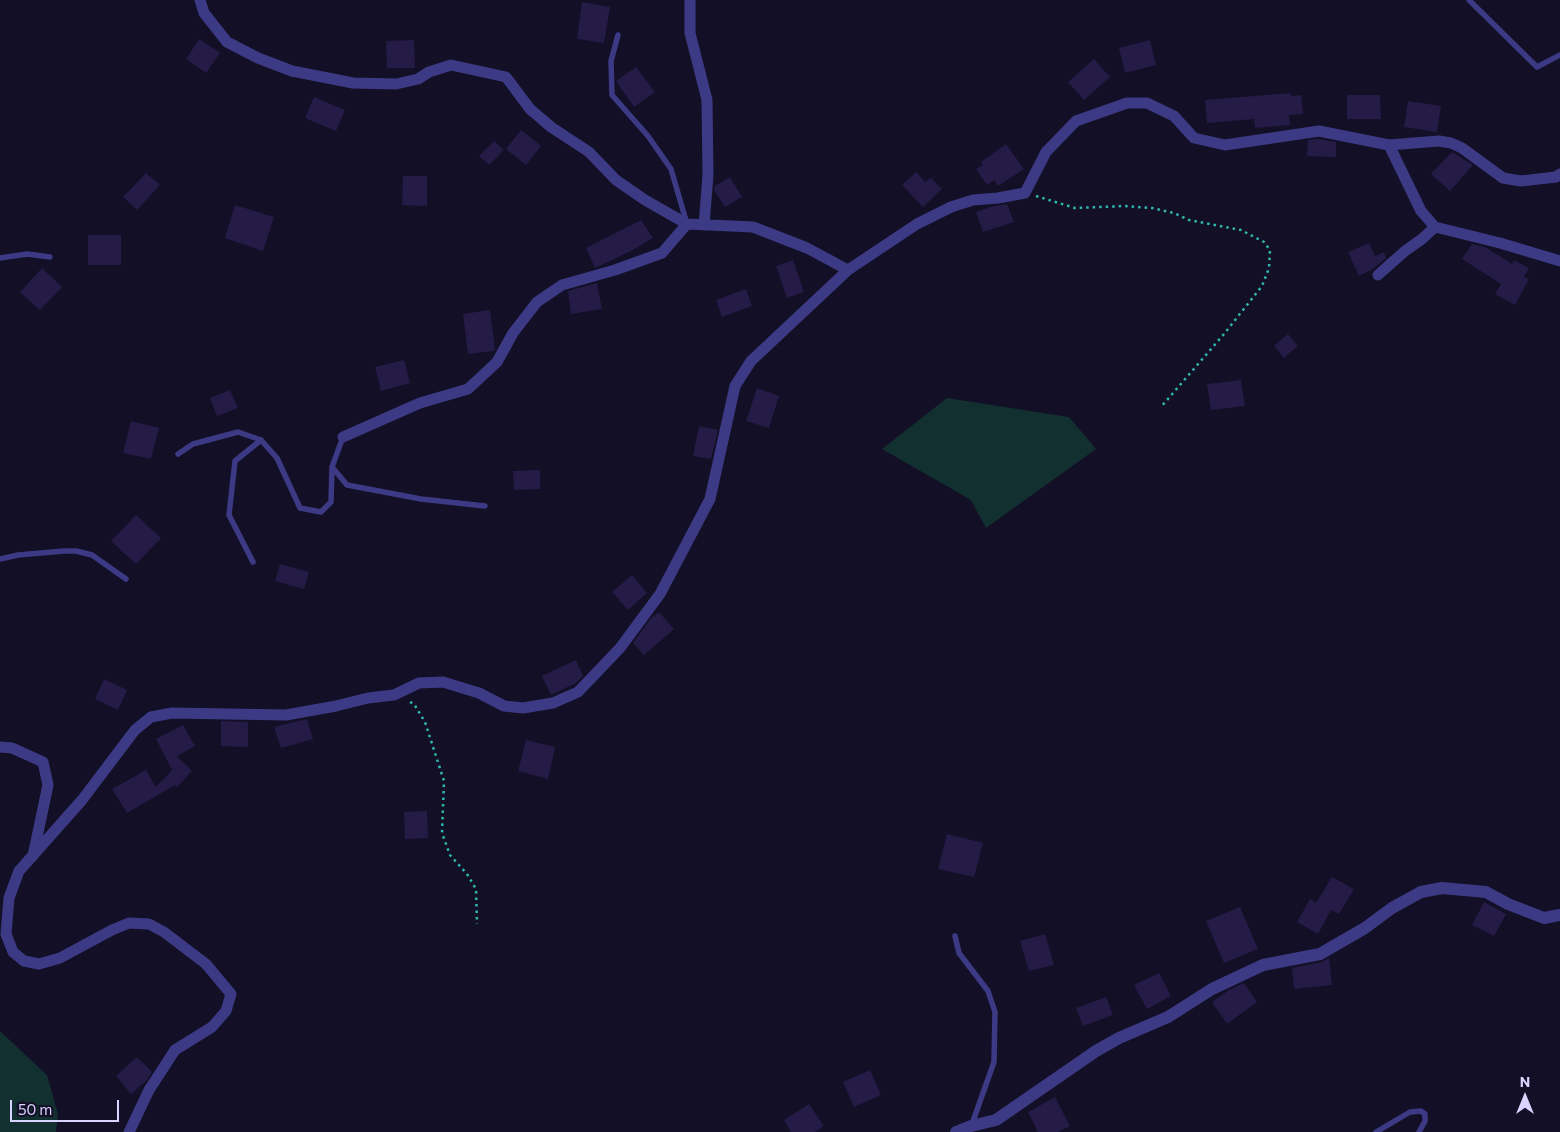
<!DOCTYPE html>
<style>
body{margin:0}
#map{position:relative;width:1560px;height:1132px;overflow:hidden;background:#130f26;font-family:Commissioner,sans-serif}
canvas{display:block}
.north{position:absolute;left:1500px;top:1072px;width:50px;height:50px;-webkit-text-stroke:4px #130f26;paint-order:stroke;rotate:0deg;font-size:14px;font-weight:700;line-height:20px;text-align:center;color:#d9d4ff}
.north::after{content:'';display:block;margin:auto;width:18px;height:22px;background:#d9d4ff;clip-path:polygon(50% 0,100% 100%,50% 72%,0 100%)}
.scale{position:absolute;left:10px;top:1100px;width:109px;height:22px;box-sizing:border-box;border:2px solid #d9d4ff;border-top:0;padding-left:6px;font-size:15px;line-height:18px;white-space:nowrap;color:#d9d4ff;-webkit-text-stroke:4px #130f26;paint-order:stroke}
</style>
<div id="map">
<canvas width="1560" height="1132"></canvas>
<div class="north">N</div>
<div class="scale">50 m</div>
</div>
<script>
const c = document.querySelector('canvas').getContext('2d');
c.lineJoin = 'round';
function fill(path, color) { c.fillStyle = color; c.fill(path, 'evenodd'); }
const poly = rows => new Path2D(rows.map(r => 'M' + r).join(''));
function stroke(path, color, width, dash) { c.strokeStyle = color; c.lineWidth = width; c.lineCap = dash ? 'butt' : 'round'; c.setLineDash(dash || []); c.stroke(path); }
const green = poly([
 [947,398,1069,417,1096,449,986,528,971,500,882,449],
 [0,1031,47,1075,58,1114,56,1132,0,1132]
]);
const building = poly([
 [582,2,610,7,604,43,577,39],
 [199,39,220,53,206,73,186,59],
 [414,40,415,68,387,68,386,41],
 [1150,40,1156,65,1125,73,1119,48],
 [1094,59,1110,77,1084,100,1068,82],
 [636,67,655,92,634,107,616,81],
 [1291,93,1291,96,1301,95,1303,114,1289,115,1290,125,1255,128,1254,119,1207,123,1205,100],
 [1347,95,1380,95,1381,119,1347,119],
 [314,97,345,110,336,131,305,118],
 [1408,101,1441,106,1437,132,1404,127],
 [521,130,541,146,526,165,506,149],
 [1319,139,1336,142,1336,157,1307,156,1308,140],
 [494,141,504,150,489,165,479,156],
 [1006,144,1024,169,998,186,994,180,987,185,976,169,983,165,981,162],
 [1452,152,1473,165,1450,191,1431,174],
 [916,172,925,182,931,178,942,189,923,207,902,185],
 [146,173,160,185,137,210,123,197],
 [403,176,427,176,427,206,402,205],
 [730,177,742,197,725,207,714,190,715,186],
 [1007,204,1014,222,983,232,976,212,994,206],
 [235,205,274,217,263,251,225,238],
 [641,220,653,238,631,251,595,268,586,248],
 [88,235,121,235,121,265,88,265],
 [1369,243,1375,256,1384,252,1386,258,1373,269,1359,276,1348,252],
 [1472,244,1485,247,1512,264,1514,260,1529,268,1524,277,1529,279,1515,305,1495,294,1501,284,1462,259],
 [793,260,804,292,787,298,776,266],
 [42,268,62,287,40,310,20,292],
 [597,283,602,309,571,314,568,291],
 [746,289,752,306,722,317,716,300],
 [490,310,495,349,494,351,468,354,463,314],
 [1288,334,1298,346,1284,358,1274,346],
 [404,360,410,383,381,391,375,367],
 [1241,380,1245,406,1211,410,1207,384],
 [757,388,779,396,769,428,746,421],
 [230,390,238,408,217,416,210,398],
 [131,421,159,428,151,459,123,453],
 [699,426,718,430,711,459,693,456],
 [540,470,540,489,514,490,513,471],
 [136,515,161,538,136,564,111,541],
 [280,564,309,572,304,589,275,581],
 [632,575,647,593,628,610,612,592],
 [659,612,674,629,644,655,633,643,651,618],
 [576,660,583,676,576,683,551,695,542,676],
 [104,679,127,690,118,710,95,699],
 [307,719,313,739,281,748,274,727],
 [221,721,248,722,248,747,221,746],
 [183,725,195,746,177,756,192,771,177,787,175,785,127,813,112,789,146,770,156,787,172,770,156,739],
 [526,740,555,747,548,779,518,771],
 [427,811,428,838,405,839,404,812],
 [947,834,983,843,974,877,938,869],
 [1332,877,1354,889,1339,914,1331,910,1318,934,1297,922,1310,899,1316,903],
 [1484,902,1506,914,1494,936,1472,925],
 [1240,907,1258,949,1224,963,1206,921],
 [1045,934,1054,965,1029,971,1020,941],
 [1329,958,1332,985,1294,989,1292,968,1322,962],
 [1159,973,1171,996,1147,1009,1134,985],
 [1244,983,1257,1002,1227,1024,1212,1002,1229,990],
 [1106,997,1113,1015,1083,1026,1076,1008],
 [137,1057,152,1072,147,1080,131,1094,116,1076],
 [870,1070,881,1095,854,1107,843,1082],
 [1055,1097,1070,1126,1058,1132,1038,1132,1028,1112],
 [809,1104,824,1126,815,1132,791,1132,784,1120]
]);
const path = poly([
 [1036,196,1075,208,1124,206,1152,208,1174,213,1189,220,1241,230,1264,242,1270,250,1269,268,1262,286,1224,334,1161,407],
 [410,702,414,704,425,722,444,781,442,833,450,855,467,874,476,889,477,924]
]);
const service = poly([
 [1469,0,1537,67,1560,55],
 [618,35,611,61,612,95,648,136,671,169,687,224],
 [0,258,27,254,50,257],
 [178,454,193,444,238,432,261,440,277,458,300,508,321,512,331,502,332,467,343,437],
 [332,467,347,485,421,499,485,506],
 [0,559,18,555,64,551,76,551,92,555,126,579],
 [253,562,229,515,235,461,261,440],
 [955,936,959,953,988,991,995,1012,994,1062,972,1124],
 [1376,1132,1410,1112,1421,1111,1425,1114,1425,1121,1419,1132]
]);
const minor = poly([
 [200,0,204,13,227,42,258,58,292,71,353,83,396,84,418,79,429,72,451,65,506,77,530,109,551,127,589,152,616,180,645,200,687,224,753,227,807,248,848,270],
 [690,0,690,33,707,100,708,175,704,225],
 [1389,145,1421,211,1435,227,1500,243,1560,261],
 [1378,275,1405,251,1422,239,1435,227],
 [343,437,420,403,468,389,497,362,513,333,537,302,562,285,615,270,662,253,687,224],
 [0,747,12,748,43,762,48,785,33,856],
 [129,1132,149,1090,175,1050,212,1027,226,1011,231,994,206,964,164,932,149,924,129,923,112,930,60,958,39,964,24,961,13,952,6,934,9,898,19,871,82,800,135,730,151,717,172,713,286,715,336,706,368,698,394,695,419,683,443,682,479,693,504,706,523,708,553,703,578,692,620,648,660,594,710,499,735,386,751,361,848,270,917,224,951,207,973,200,998,198,1025,193,1046,152,1076,121,1127,103,1147,103,1174,116,1194,138,1225,145,1319,131,1389,145,1439,141,1451,143,1462,148,1503,178,1521,181,1556,177,1560,174]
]);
const tertiary = poly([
 [956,1132,971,1126,996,1120,1096,1051,1119,1038,1168,1017,1212,989,1263,965,1320,954,1365,928,1392,908,1421,892,1442,888,1486,892,1508,904,1544,918,1560,915]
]);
fill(green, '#12302f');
fill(building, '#241b47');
stroke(path, '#2fb8b0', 2.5, [2.5, 4]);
stroke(service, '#3d3a85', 5.5);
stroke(minor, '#3d3a85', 11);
stroke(tertiary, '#3d3a85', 12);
</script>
